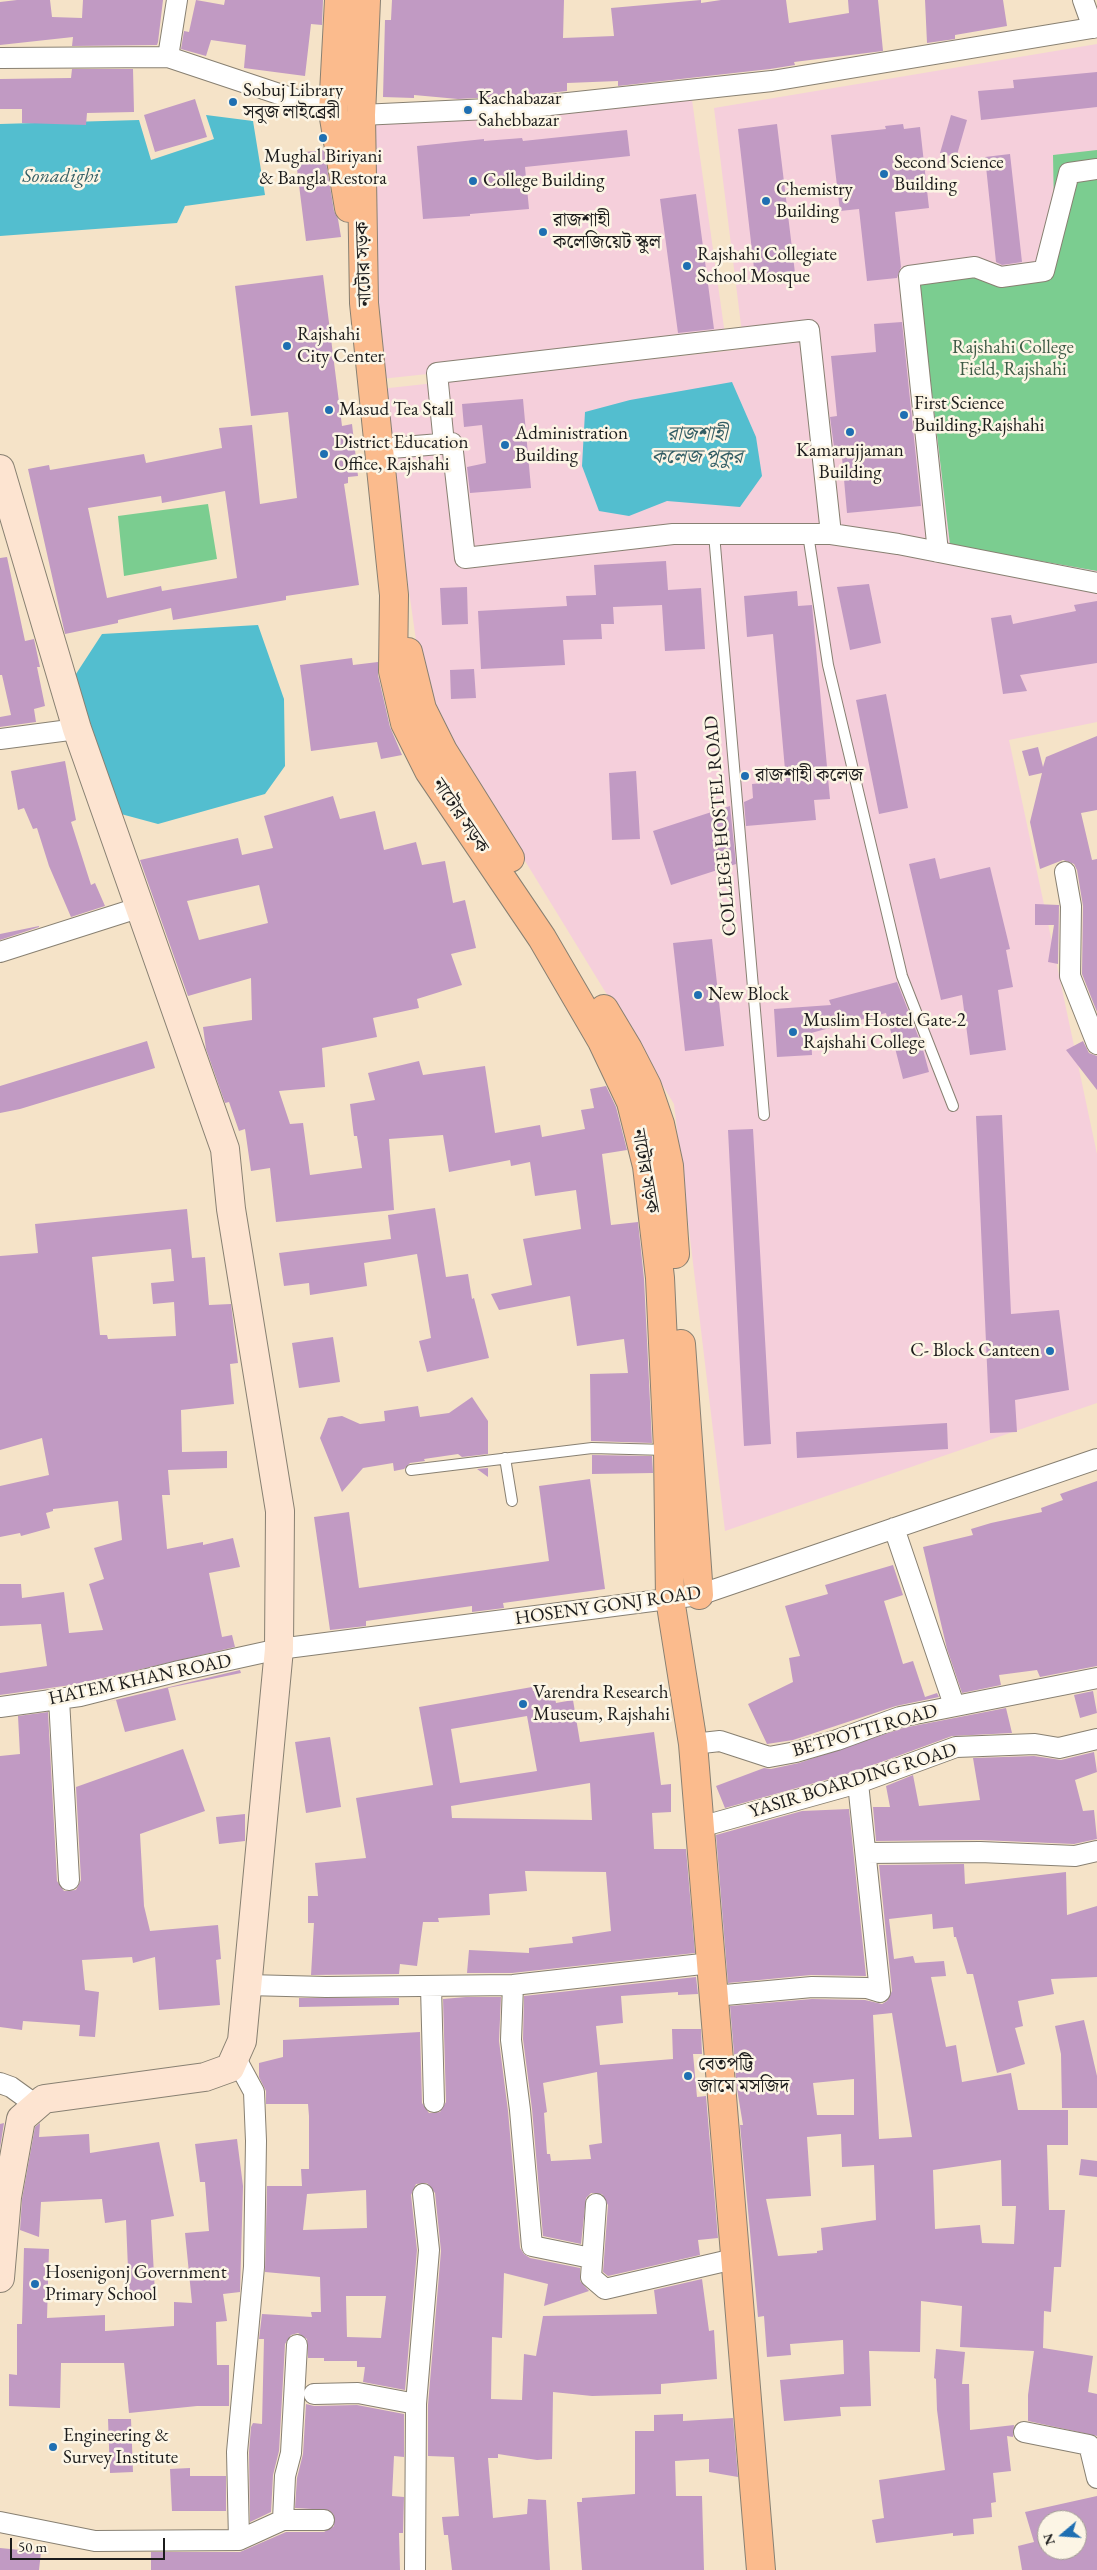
<!DOCTYPE html>
<meta charset="utf-8">
<style>
body{margin:0}
#map{position:relative;width:1097px;height:2570px;overflow:hidden;background:#f5e3c8;font-family:"EB Garamond",serif}
canvas{display:block}
.north{position:absolute;left:1037px;top:2510px;width:50px;height:50px;box-sizing:border-box;background:#fcf5e5;border:1px solid #a29e95;border-radius:50%;rotate:252deg;font-size:14px;font-weight:700;line-height:20px;text-align:center;color:#1c1c1c}
.north::after{content:'';display:block;margin:auto;width:18px;height:22px;background:#1f6fb2;clip-path:polygon(50% 0,100% 100%,50% 72%,0 100%)}
.scale{position:absolute;left:10px;top:2538px;width:155px;height:22px;box-sizing:border-box;border:2px solid #1c1c1c;border-top:0;padding-left:6px;font-size:15px;line-height:18px;white-space:nowrap;color:#1c1c1c;-webkit-text-stroke:4px #fcf5e5;paint-order:stroke}
</style>
<div id="map">
<canvas width="1097" height="2570"></canvas>
<div class="north">N</div>
<div class="scale">50 m</div>
</div>
<script>
const c = document.querySelector('canvas').getContext('2d');
c.lineJoin = 'round';
function fill(path, color) { c.fillStyle = color; c.fill(path, 'evenodd'); }
const poly = rows => new Path2D(rows.map(r => 'M' + r).join(''));
function stroke(path, color, width, dash) { c.strokeStyle = color; c.lineWidth = width; c.lineCap = dash ? 'butt' : 'round'; c.setLineDash(dash || []); c.stroke(path); }
function drawText(font, color, halo, rows, align = 'center') {
  c.font = font + ' "EB Garamond","Noto Serif Bengali",serif'; c.lineWidth = 5; c.setLineDash([]); c.textBaseline = 'middle'; c.strokeStyle = halo; c.fillStyle = color; for (const [text, x, y, turn = 0] of rows) {
    c.save(); c.translate(x, y); c.rotate((+turn || 0) * Math.PI / 180); c.textAlign = isNaN(turn) ? turn : align; if (halo) c.strokeText(text, 0, 0); c.fillText(text, 0, 0); c.restore();
  }
}
const built = poly([
 [1097,44,1097,722,1009,740,1097,1154,1097,1403,725,1531,674,1104,424,696,380,389,744,349,714,108],
 [692,100,726,342,381,379,370,122]
]);
const green = poly([
 [1097,150,1097,571,950,545,919,283,1055,266,1053,155],
 [208,504,217,559,124,576,118,516]
]);
const water = poly([
 [206,115,253,121,265,195,185,206,177,223,0,236,0,124,139,120,151,160,214,139],
 [732,382,756,437,762,476,740,507,667,501,629,516,599,511,582,466,585,412,630,400],
 [258,625,284,699,285,766,265,794,158,824,121,814,74,677,102,634]
]);
const building = poly([
 [17,0,50,0,52,17,82,18,83,0,163,0,158,42,157,45,72,46,73,37,0,45,0,2],
 [196,0,224,5,225,0,323,0,322,25,311,24,305,76,244,68,246,45,211,40,206,56,181,49,184,31,189,32],
 [392,0,564,0,563,38,614,36,611,8,701,0,701,3,721,0,786,0,789,23,849,13,848,0,878,0,883,51,794,62,795,65,770,69,618,86,618,81,567,83,567,91,530,95,458,99,414,95,414,98,383,97,385,20,391,20],
 [925,0,1003,0,1007,26,955,35,955,39,927,43],
 [72,69,133,69,134,112,87,113,86,125,22,123,22,109,0,109,0,79,71,78],
 [1097,72,1097,107,981,120,978,91,1014,88,1013,80],
 [195,99,207,137,155,152,144,115],
 [951,115,967,120,956,158,940,153],
 [777,124,795,273,755,277,738,129],
 [903,124,904,129,920,127,929,208,895,212,901,267,897,278,867,281,859,209,840,211,831,135,886,129,885,126],
 [627,130,630,156,525,167,529,209,470,214,470,216,423,219,417,146,484,139,484,141,522,138,523,141],
 [324,150,334,211,338,219,341,237,306,241,295,153],
 [1010,154,1022,262,1002,265,996,262,985,157],
 [696,194,714,329,678,333,660,199],
 [323,275,342,426,352,424,358,476,348,477,348,483,344,484,359,585,286,596,286,600,173,620,171,608,118,620,118,623,65,634,28,469,49,465,50,470,144,454,146,463,222,448,219,428,252,425,260,504,297,498,288,412,251,416,235,286],
 [225,491,237,578,162,591,161,586,107,598,88,508,161,496,162,503],
 [902,322,921,506,847,513,841,446,834,447,830,417,837,416,831,356,876,352,874,324],
 [523,399,531,488,470,493,467,467,486,463,482,425,464,427,462,404],
 [7,557,25,641,34,639,40,667,37,667,45,706,34,709,36,722,0,727,0,717,11,715,2,675,0,675,0,558],
 [666,561,668,590,701,588,705,649,665,651,662,605,613,607,614,624,601,624,602,639,563,640,565,665,481,669,478,611,567,606,566,596,596,595,594,565],
 [869,584,881,643,850,650,837,587],
 [467,587,468,624,442,625,440,588],
 [797,591,798,606,812,605,830,799,814,800,816,820,746,826,744,802,753,798,752,784,786,781,773,634,747,637,744,596],
 [1097,601,1097,663,1020,675,1027,691,1003,694,991,618,1011,615,1013,624,1076,611,1074,605],
 [352,658,353,665,378,662,378,675,390,727,402,755,381,759,377,742,311,751,300,665],
 [474,669,476,698,451,699,450,670],
 [886,694,908,808,879,814,856,700],
 [1097,736,1097,810,1081,813,1092,860,1097,859,1097,1012,1082,974,1083,906,1077,870,1074,864,1063,860,1040,869,1030,822,1042,773,1029,776,1022,751,1038,747,1043,767,1046,757],
 [65,761,76,820,71,822,91,885,95,883,105,906,71,917,49,866,37,828,33,829,24,808,18,810,11,771],
 [636,771,640,839,612,840,609,773],
 [333,796,340,819,375,811,384,850,416,842,422,865,445,861,453,903,465,900,476,948,451,954,462,985,417,999,419,1008,373,1018,377,1037,322,1048,325,1087,279,1091,290,1124,303,1123,310,1175,362,1168,357,1136,354,1136,350,1104,375,1100,368,1073,419,1061,423,1075,485,1066,495,1133,540,1125,542,1137,585,1129,581,1110,594,1108,590,1089,606,1086,616,1107,627,1150,602,1154,611,1225,638,1222,644,1279,652,1443,591,1441,590,1374,628,1373,624,1339,577,1346,570,1296,499,1310,491,1294,532,1285,523,1239,581,1229,576,1190,535,1196,530,1162,511,1166,510,1160,449,1172,443,1135,389,1139,394,1210,276,1222,270,1168,251,1171,245,1129,239,1131,229,1102,225,1103,206,1049,203,1027,252,1020,251,978,188,996,140,860,238,838,242,855,273,848,264,816],
 [259,885,268,923,199,940,187,901],
 [730,806,736,864,671,885,653,831],
 [935,858,940,879,990,867,1010,949,1006,950,1013,987,998,990,1006,1050,970,1055,962,995,941,1000,909,864],
 [1035,904,1059,905,1058,964,1048,962,1054,925,1035,925],
 [39,926,39,927,0,940,0,934],
 [712,939,724,1046,685,1051,673,943],
 [897,982,922,1046,929,1072,903,1079,886,1013,811,1033,812,1055,777,1057,774,1009,831,1005,829,1000],
 [147,1041,155,1068,20,1109,0,1113,0,1086],
 [1083,1041,1089,1053,1097,1056,1097,1090,1066,1050],
 [1002,1115,1011,1314,1059,1310,1069,1390,1015,1400,1017,1432,990,1433,976,1116],
 [753,1129,771,1444,744,1446,728,1130],
 [435,1208,446,1277,468,1274,472,1299,474,1298,489,1358,427,1372,419,1341,431,1338,417,1254,364,1263,367,1286,310,1295,309,1283,284,1286,279,1253,391,1239,388,1215],
 [187,1209,192,1258,205,1257,209,1305,231,1304,238,1363,230,1364,234,1404,181,1410,182,1452,227,1451,227,1468,168,1470,170,1495,162,1495,167,1549,203,1542,203,1545,233,1538,240,1567,209,1573,222,1637,232,1635,235,1647,78,1684,0,1695,0,1673,47,1666,41,1624,0,1626,0,1584,21,1584,22,1598,64,1592,69,1633,103,1630,89,1584,104,1579,94,1548,122,1540,118,1501,53,1509,53,1511,46,1513,50,1528,21,1536,20,1533,0,1537,0,1486,49,1475,42,1438,0,1450,0,1256,38,1253,35,1224],
 [171,1249,174,1281,151,1283,153,1304,174,1302,176,1336,108,1339,107,1335,100,1335,92,1257],
 [333,1337,340,1382,299,1388,292,1343],
 [472,1397,488,1421,488,1454,462,1457,458,1454,424,1459,425,1461,410,1463,404,1469,394,1471,393,1463,363,1468,342,1492,320,1438,328,1418,342,1416,360,1424,385,1421,384,1411,418,1406,420,1417,449,1413],
 [947,1423,948,1449,797,1458,796,1432],
 [592,1455,652,1456,653,1473,592,1474],
 [488,1468,488,1477,477,1469],
 [590,1479,605,1589,503,1603,504,1608,472,1612,472,1606,366,1621,366,1626,330,1630,314,1517,349,1512,359,1588,549,1561,539,1486],
 [1097,1481,1097,1666,1040,1677,1037,1670,999,1675,1001,1685,962,1693,947,1649,923,1547,973,1535,971,1529,991,1523,1042,1512,1041,1508,1063,1500,1060,1494],
 [893,1565,903,1595,884,1601,903,1664,913,1661,925,1697,937,1693,939,1697,896,1706,793,1740,767,1744,748,1704,793,1682,789,1658,800,1656,785,1606,828,1594,825,1585],
 [240,1670,241,1673,168,1688,176,1720,125,1732,116,1700,107,1702],
 [532,1687,533,1691,553,1688,556,1703,573,1700,580,1742,654,1732,661,1785,671,1784,671,1812,652,1813,654,1849,686,1849,695,1953,512,1973,467,1973,469,1950,529,1953,529,1948,573,1943,572,1937,611,1931,606,1872,525,1871,527,1891,489,1894,490,1915,438,1918,439,1922,423,1922,417,1966,400,1964,399,1974,311,1975,314,1923,308,1923,308,1896,318,1896,315,1863,366,1858,356,1798,433,1785,419,1707],
 [527,1716,537,1771,460,1783,451,1729],
 [590,1783,592,1820,452,1818,451,1806],
 [1093,1691,1097,1713,1080,1718,1074,1695],
 [1006,1708,1012,1733,952,1736,854,1772,725,1808,716,1786,764,1768,771,1769,799,1763,903,1728],
 [48,1712,57,1881,64,1891,76,1890,81,1880,76,1787,183,1749,205,1811,140,1834,144,1906,150,1931,218,1925,221,1959,216,1960,220,2005,159,2010,155,1957,133,1963,132,1957,82,1960,85,1990,99,1992,95,2037,79,2036,80,2025,23,2021,22,2030,0,2027,0,1756,20,1754,18,1716],
 [330,1737,341,1807,306,1813,295,1742],
 [1094,1752,1097,1772,1075,1780,1083,1811,1094,1810,1097,1839,1074,1844,980,1840,876,1841,873,1807,890,1807,886,1786,913,1775,919,1806,980,1800,973,1758,1034,1756,1061,1760],
 [849,1809,866,1976,811,1975,728,1983,716,1835,802,1811],
 [245,1814,245,1841,219,1844,216,1817],
 [964,1864,965,1884,1066,1872,1067,1915,1097,1906,1097,1977,1051,1979,1054,1994,1018,2001,1023,2026,1015,2028,1025,2064,997,2073,973,1974,967,1974,956,1937,954,1937,953,1927,933,1929,932,1914,889,1919,894,1959,913,1956,915,1963,944,1961,946,1976,931,1977,946,2047,956,2045,962,2082,1011,2073,1018,2110,1068,2110,1068,2145,1047,2145,1049,2210,1065,2210,1061,2267,1054,2267,1051,2312,1044,2311,1043,2348,1093,2356,1088,2392,1097,2394,1097,2436,1028,2421,1028,2395,1034,2351,960,2347,962,2306,921,2301,920,2352,869,2351,871,2406,840,2407,841,2416,784,2421,780,2380,844,2374,843,2340,790,2344,791,2355,767,2357,764,2316,758,2317,740,2125,743,2125,737,2089,730,2006,812,1999,865,2000,882,2004,887,2001,892,1991,879,1865],
 [892,2013,912,2137,879,2139,873,2015],
 [854,2079,854,2115,817,2115,813,2083],
 [841,2134,842,2167,874,2165,876,2220,821,2228,823,2250,817,2251,817,2253,778,2256,766,2199,811,2196,807,2137],
 [1001,2160,1002,2206,1016,2206,1014,2244,982,2243,980,2225,935,2229,933,2170],
 [696,1977,698,1994,678,1995,678,1992,621,1996,623,2023,596,2026,600,2065,673,2059,672,2029,701,2029,702,2054,693,2054,697,2097,706,2096,718,2238,698,2240,700,2255,608,2276,603,2272,608,2205,602,2194,591,2193,586,2198,581,2244,543,2236,532,2109,523,2039,524,1996],
 [597,2072,602,2143,589,2145,591,2159,551,2161,550,2154,547,2154,544,2113,547,2112,543,2083],
 [466,1997,501,1997,499,2041,508,2111,520,2248,524,2254,530,2258,580,2268,580,2281,589,2291,544,2306,548,2284,504,2273,502,2338,492,2337,491,2399,522,2400,524,2354,536,2356,543,2316,657,2314,654,2290,702,2279,709,2331,714,2330,717,2379,661,2384,661,2394,592,2396,553,2392,552,2459,537,2460,498,2454,498,2458,488,2458,493,2518,527,2514,528,2499,546,2500,550,2570,452,2570,448,2535,444,2535,442,2517,459,2516,454,2457,428,2456,428,2405,441,2251,435,2193,427,2183,416,2184,411,2195,417,2250,405,2390,363,2382,365,2367,357,2367,357,2361,324,2361,324,2358,308,2358,307,2339,298,2333,291,2335,285,2344,279,2451,273,2475,271,2512,250,2522,249,2452,251,2427,253,2423,262,2424,264,2339,259,2339,262,2314,312,2317,311,2312,321,2312,320,2277,265,2272,267,2186,302,2186,301,2169,309,2169,309,2116,308,2104,266,2104,266,2091,259,2077,259,2063,283,2057,283,2040,420,2032,422,2103,429,2113,440,2112,446,2102,443,1999],
 [366,2190,367,2228,303,2230,307,2194],
 [346,2296,386,2296,381,2338,347,2337],
 [299,1998,399,1998,399,2005,299,2007],
 [1084,2020,1097,2076,1097,2108,1062,2108,1061,2054,1055,2026],
 [4,2123,0,2148,0,2124],
 [40,2123,39,2137,89,2134,90,2153,159,2142,174,2216,151,2220,155,2293,129,2294,126,2220,105,2223,102,2199,41,2202,39,2237,20,2230,22,2199,35,2127],
 [237,2139,243,2186,240,2292,223,2294,227,2321,216,2322,217,2365,229,2365,229,2406,197,2406,129,2413,124,2363,61,2363,60,2408,9,2406,9,2374,17,2375,17,2324,22,2324,24,2248,49,2249,47,2318,105,2315,105,2331,174,2326,174,2302,192,2303,185,2233,209,2231,205,2182,200,2182,195,2144],
 [1081,2159,1097,2161,1097,2177,1079,2175],
 [936,2349,965,2352,962,2384,969,2384,970,2430,1014,2425,1013,2437,1007,2436,1011,2471,993,2473,996,2502,991,2503,992,2517,973,2519,974,2534,953,2536,953,2533,876,2543,872,2520,884,2518,879,2480,945,2470,937,2410,936,2379,934,2378],
 [306,2404,314,2406,357,2405,404,2414,404,2457,394,2456,392,2496,404,2497,403,2533,399,2533,400,2570,151,2570,151,2552,240,2552,286,2532,324,2532,334,2526,334,2515,329,2510,295,2508,297,2478,303,2454],
 [683,2414,683,2421,733,2418,738,2477,709,2472,709,2459,675,2461,676,2496,702,2496,704,2570,582,2570,577,2502,582,2502,582,2498,635,2494,635,2431,654,2431,654,2415],
 [108,2419,131,2419,133,2472,110,2473],
 [190,2468,190,2476,226,2476,226,2511,172,2511,170,2469],
 [1097,2496,1097,2570,1022,2570,1018,2546,1034,2542,1025,2512],
 [1047,2520,1077,2520,1077,2550,1047,2550],
 [0,2548,41,2552,39,2570,0,2570]
]);
const lane = poly([
 [714,534,764,1115],
 [808,534,828,665,902,976,953,1106],
 [505,1458,512,1501],
 [411,1470,592,1448,667,1450]
]);
const street = poly([
 [1083,0,1093,28],
 [168,57,177,0],
 [0,58,168,57,333,112],
 [361,115,531,107,772,81,1097,27],
 [444,444,437,373,809,330,831,534],
 [379,449,452,443,465,558,673,534,831,534,898,544,1097,583],
 [938,552,909,276,975,267,1001,277,1044,271,1069,173,1097,169],
 [0,739,77,729],
 [1065,872,1071,906,1070,976,1097,1044],
 [0,952,141,907],
 [894,1528,954,1705],
 [59,1699,69,1880],
 [0,1707,80,1696,179,1671,279,1649,699,1595,1097,1459],
 [693,1744,720,1741,769,1757,796,1752,837,1740,900,1717,1097,1678],
 [700,1827,858,1783,956,1747,1035,1744,1059,1748,1097,1739],
 [866,1853,980,1852,1075,1856,1097,1851],
 [247,1985,326,1987,513,1985,711,1963],
 [513,1985,511,2040,520,2110,532,2246,591,2258],
 [431,1987,434,2102],
 [714,1996,812,1987,867,1988,880,1992,858,1783],
 [235,2057,254,2092,256,2141,254,2267,237,2452,239,2540],
 [0,2083,11,2087,36,2105],
 [596,2204,591,2277,605,2289,734,2259],
 [314,2394,358,2393,416,2404],
 [1024,2432,1089,2445,1097,2478],
 [283,2520,285,2476,291,2453,297,2345],
 [0,2522,95,2541,239,2540,283,2520,324,2520],
 [415,2570,416,2404,429,2250,423,2194]
]);
const secondary = poly([
 [0,469,77,729,225,1149,231,1209,280,1511,279,1649,242,2041,230,2068,205,2077,44,2099,21,2119,7,2197,0,2278]
]);
const highway = poly([
 [339,0,333,112,349,208],
 [366,0,361,115,364,303,394,595,393,671,405,723,429,771,542,938,602,1041,631,1102,647,1166,660,1278,668,1450,670,1599,693,1744,761,2570],
 [408,652,422,709,443,751,510,858],
 [604,1009,628,1049,647,1086,660,1124,669,1166,675,1254],
 [681,1344,699,1595]
]);
const markers = [
 [233,102,5,"#1f6fb2"],
 [468,110,5,"#1f6fb2"],
 [323,138,5,"#1f6fb2"],
 [884,174,5,"#1f6fb2"],
 [473,181,5,"#1f6fb2"],
 [766,201,5,"#1f6fb2"],
 [543,232,5,"#1f6fb2"],
 [687,266,5,"#1f6fb2"],
 [287,346,5,"#1f6fb2"],
 [329,410,5,"#1f6fb2"],
 [904,415,5,"#1f6fb2"],
 [850,432,5,"#1f6fb2"],
 [505,445,5,"#1f6fb2"],
 [324,454,5,"#1f6fb2"],
 [745,776,5,"#1f6fb2"],
 [698,995,5,"#1f6fb2"],
 [793,1032,5,"#1f6fb2"],
 [1050,1351,5,"#1f6fb2"],
 [523,1704,5,"#1f6fb2"],
 [688,2076,5,"#1f6fb2"],
 [35,2284,5,"#1f6fb2"],
 [53,2447,5,"#1f6fb2"]
];
const poiNames = [
 ["Sobuj Library",243,91],
 ["সবুজ লাইব্রেরী",243,113],
 ["Kachabazar",478,99],
 ["Sahebbazar",478,121],
 ["Mughal Biriyani",323,157,"center"],
 ["& Bangla Restora",323,179,"center"],
 ["Second Science",894,163],
 ["Building",894,185],
 ["College Building",483,181],
 ["Chemistry",776,190],
 ["Building",776,212],
 ["রাজশাহী",553,221],
 ["কলেজিয়েট স্কুল",553,243],
 ["Rajshahi Collegiate",697,255],
 ["School Mosque",697,277],
 ["Rajshahi",297,335],
 ["City Center",297,357],
 ["First Science",914,404],
 ["Building,Rajshahi",914,426],
 ["Masud Tea Stall",339,410],
 ["Administration",515,434],
 ["Building",515,456],
 ["District Education",334,443],
 ["Office, Rajshahi",334,465],
 ["Kamarujjaman",850,451,"center"],
 ["Building",850,473,"center"],
 ["রাজশাহী কলেজ",755,776],
 ["New Block",708,995],
 ["Muslim Hostel Gate-2",803,1021],
 ["Rajshahi College",803,1043],
 ["C- Block Canteen",1040,1351,"right"],
 ["Varendra Research",533,1693],
 ["Museum, Rajshahi",533,1715],
 ["বেতপট্টি",698,2065],
 ["জামে মসজিদ",698,2087],
 ["Hosenigonj Government",45,2273],
 ["Primary School",45,2295],
 ["Engineering &",63,2436],
 ["Survey Institute",63,2458]
];
const streetNames = [
 ["নাটোর সড়ক",364,264,-92],
 ["নাটোর সড়ক",460,816,56],
 ["COLLEGE HOSTEL ROAD",721,826,-95],
 ["নাটোর সড়ক",645,1171,80],
 ["HOSENY GONJ ROAD",608,1606,-8],
 ["HATEM KHAN ROAD",140,1680,-12],
 ["BETPOTTI ROAD",865,1731,-16],
 ["YASIR BOARDING ROAD",853,1781,-17]
];
const parkNames = [
 ["Rajshahi College",1013,348],
 ["Field, Rajshahi",1013,370]
];
const waterNames = [
 ["Sonadighi",61,177],
 ["রাজশাহী",697,435],
 ["কলেজ পুকুর",697,458]
];
fill(built, '#f5cfdb');
fill(green, '#7bcd90');
fill(water, '#53becf');
fill(building, '#c19ac3');
stroke(lane, '#888072', 12);
stroke(street, '#888072', 22);
stroke(secondary, '#888072', 30);
stroke(highway, '#888072', 30);
stroke(lane, '#fff', 10);
stroke(street, '#fff', 20);
stroke(secondary, '#fde4d1', 28);
stroke(highway, '#fbbb8d', 28);
for (const [x, y, r, color] of markers) { const dot = new Path2D(); dot.arc(x, y, r, 0, 2 * Math.PI); c.fillStyle = color; c.fill(dot); stroke(dot, '#fcf5e5', 2); }
drawText('19px', '#1c1c1c', '#fcf5e5', poiNames, 'left');
drawText('19px', '#1c1c1c', '#fcf5e5', streetNames);
drawText('19px', '#3d5a45', '#fcf5e5', parkNames);
drawText('italic 20px', '#325d64', '#fcf5e5', waterNames);
</script>
